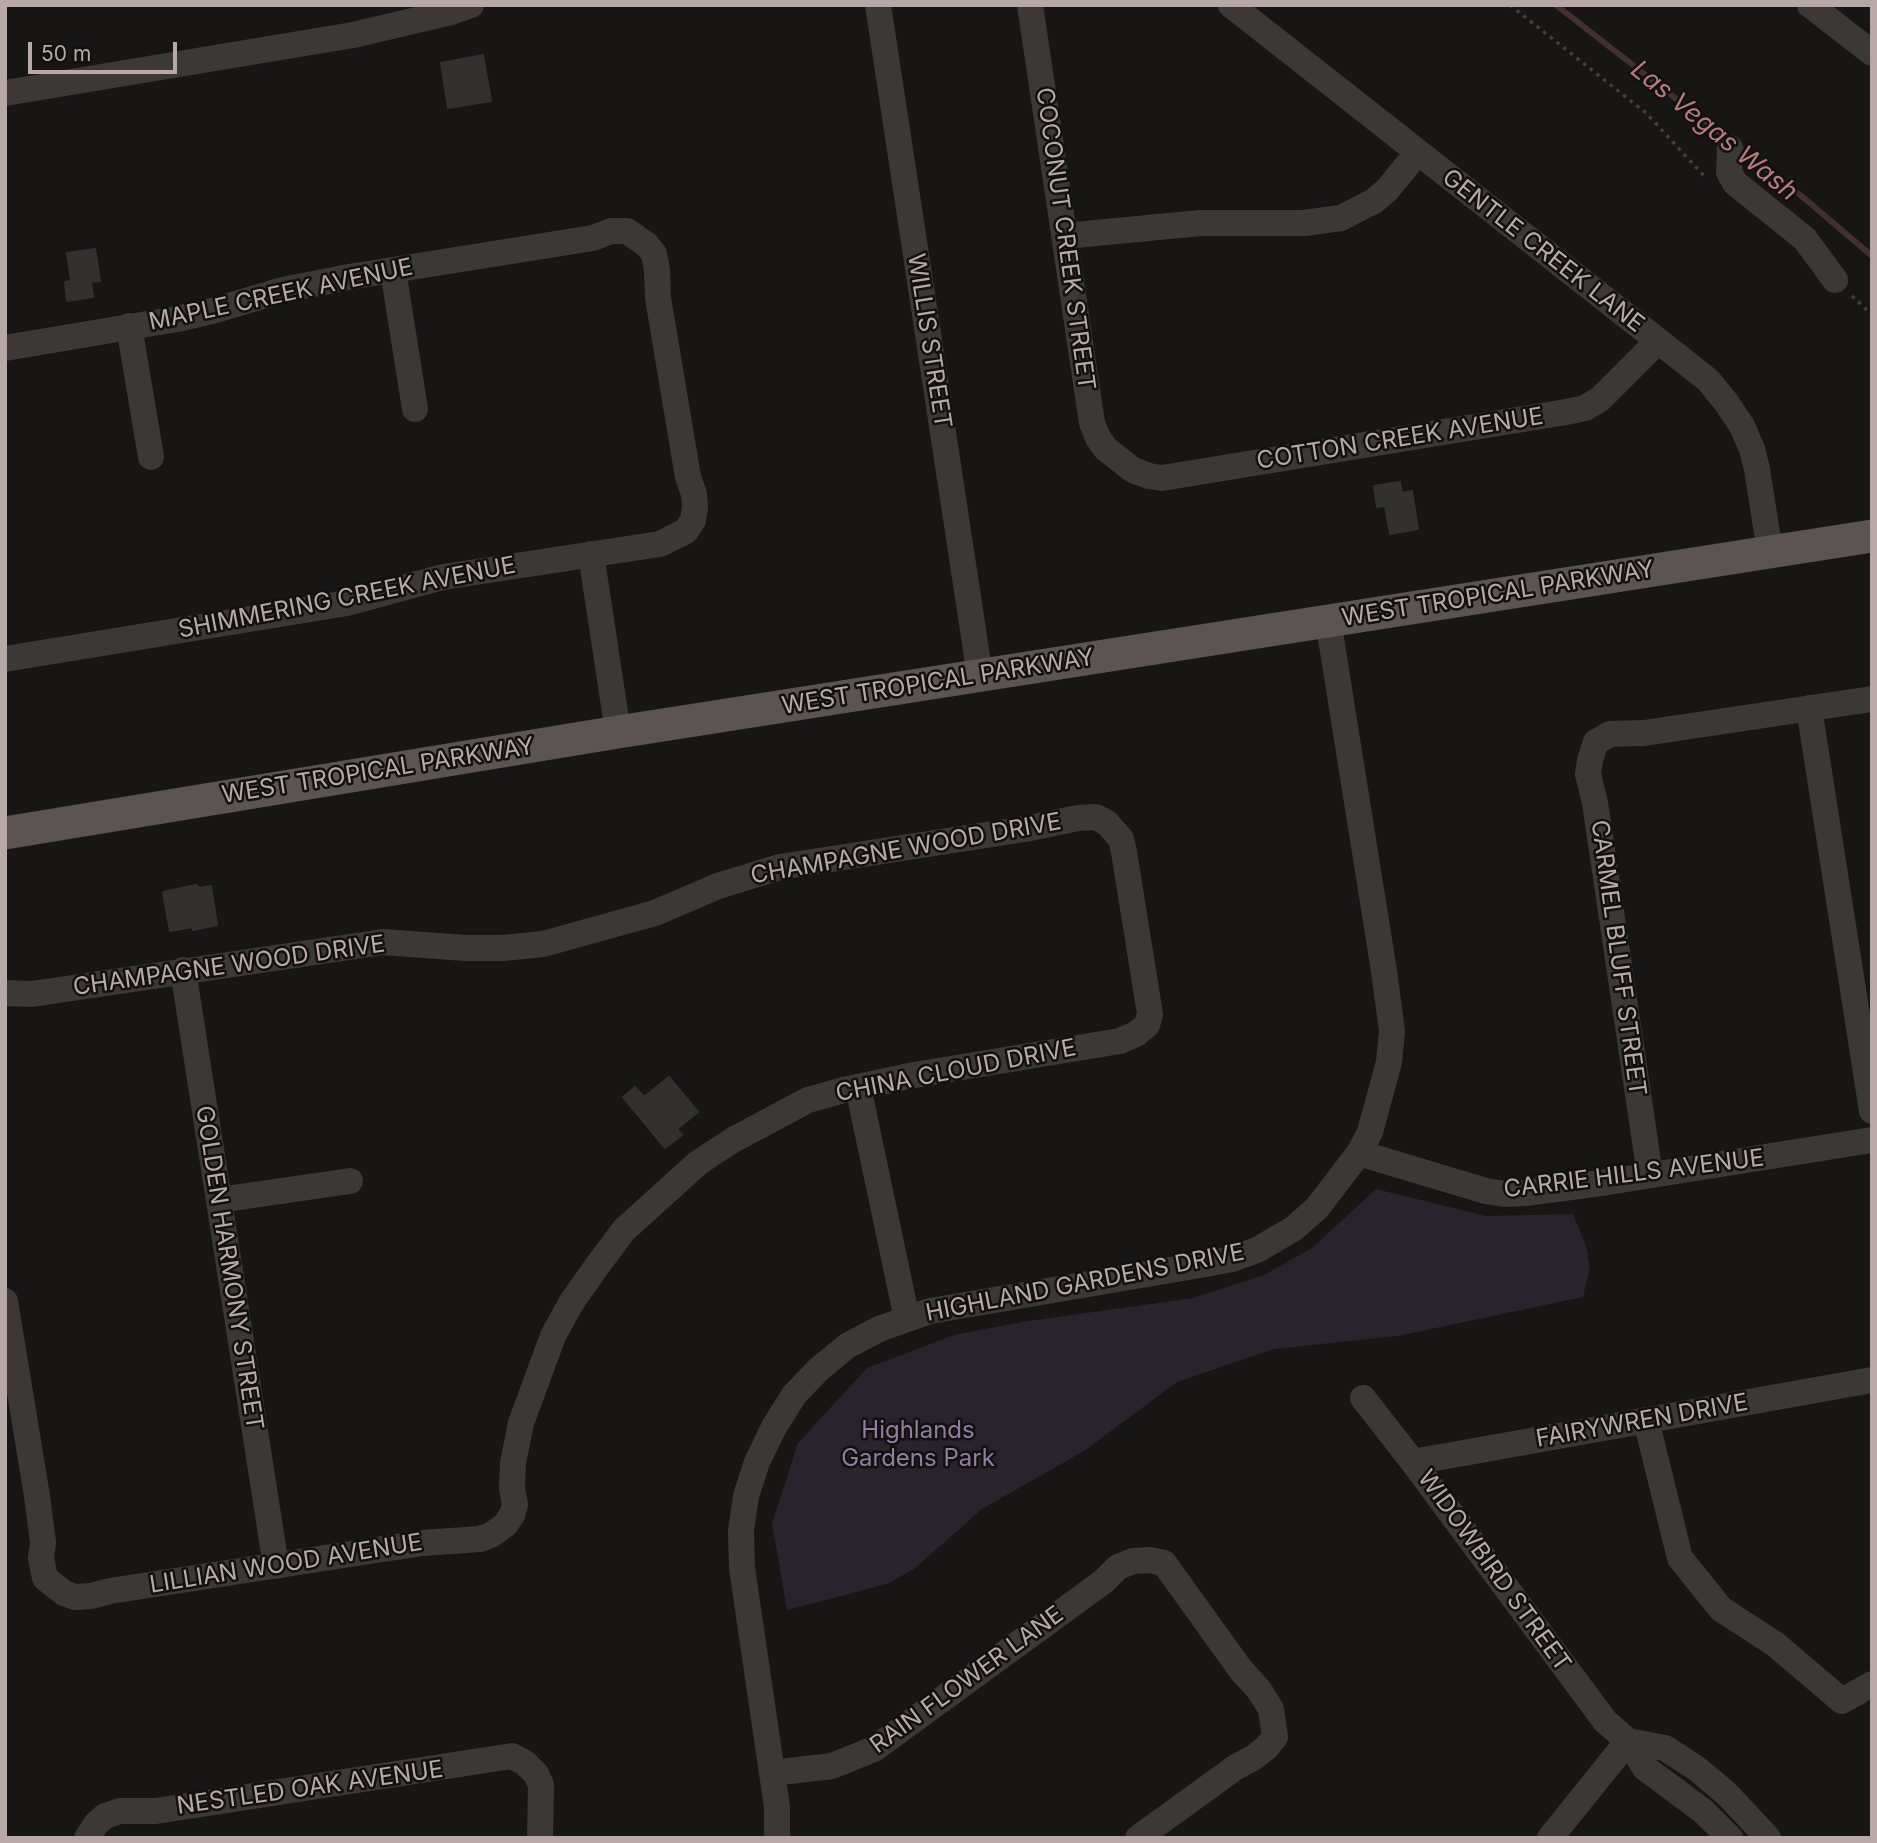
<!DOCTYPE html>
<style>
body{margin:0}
#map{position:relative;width:1877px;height:1843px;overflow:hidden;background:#171615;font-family:Inter,sans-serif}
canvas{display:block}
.frame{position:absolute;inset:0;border:7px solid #b8a9a6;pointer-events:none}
.scale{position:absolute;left:28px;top:42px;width:149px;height:32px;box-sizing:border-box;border:4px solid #b8a9a6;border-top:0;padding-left:9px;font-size:21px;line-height:24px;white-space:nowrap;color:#b8a9a6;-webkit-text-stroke:5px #121110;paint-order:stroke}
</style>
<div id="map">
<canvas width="1877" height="1843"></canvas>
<div class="frame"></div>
<div class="scale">50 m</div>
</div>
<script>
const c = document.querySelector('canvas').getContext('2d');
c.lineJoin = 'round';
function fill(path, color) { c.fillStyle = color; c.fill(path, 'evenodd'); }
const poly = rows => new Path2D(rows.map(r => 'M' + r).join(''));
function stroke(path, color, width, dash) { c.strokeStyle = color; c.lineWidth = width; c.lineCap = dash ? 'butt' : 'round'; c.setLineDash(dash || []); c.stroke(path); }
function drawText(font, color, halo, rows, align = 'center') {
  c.font = font + ' Inter,sans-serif'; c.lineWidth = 5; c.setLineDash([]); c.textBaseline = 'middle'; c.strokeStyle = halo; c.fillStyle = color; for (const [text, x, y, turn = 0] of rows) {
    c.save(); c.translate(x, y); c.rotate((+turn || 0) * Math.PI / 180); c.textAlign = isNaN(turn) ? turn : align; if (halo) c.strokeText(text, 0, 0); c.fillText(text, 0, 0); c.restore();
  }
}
const green = poly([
 [1376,1189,1486,1216,1573,1214,1586,1246,1590,1267,1583,1297,1398,1336,1274,1349,1177,1382,1084,1451,982,1509,914,1569,887,1584,787,1610,772,1523,798,1443,867,1368,954,1335,1022,1322,1193,1298,1264,1275,1312,1248]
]);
const stream = poly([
 [1556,5,1729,140],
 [1738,147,1804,198,1872,256]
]);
const building = poly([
 [483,55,491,101,448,108,441,63,483,55],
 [95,249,100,281,91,282,93,297,67,301,65,282,71,281,67,253,95,249],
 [1400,482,1402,493,1412,491,1418,529,1390,534,1385,506,1377,507,1374,486,1400,482],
 [196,885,200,888,211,886,217,925,193,930,193,927,170,931,163,892,196,885],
 [669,1077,698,1112,677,1129,682,1135,665,1148,623,1097,635,1087,644,1097,669,1077]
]);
const path = poly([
 [1510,5,1646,113,1707,179],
 [1852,296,1872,315]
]);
const minor = poly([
 [878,5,980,676],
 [1030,5,1092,423,1098,438,1106,449,1133,470,1149,476,1162,478,1566,412,1585,408,1600,399,1658,341],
 [1231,5,1708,380,1726,402,1742,426,1752,449,1757,469,1770,552],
 [1810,5,1872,53],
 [5,93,353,35,451,12,471,5],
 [1730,148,1729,172,1735,183,1805,239,1835,280],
 [1065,236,1200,223,1304,223,1341,218,1374,201,1387,190,1418,152],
 [393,270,415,409],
 [129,326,151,457],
 [5,348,177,319,212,311,283,290,349,277,593,238,611,231,627,231,647,245,654,254,657,270,658,298,688,477,694,494,695,508,693,520,686,531,660,544,443,577,347,603,5,659],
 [591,554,618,732],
 [1809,708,1872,1111],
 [183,970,276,1566],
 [5,993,32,994,383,942,465,948,503,948,543,944,655,913,718,886,780,867,1025,829,1078,818,1096,817,1107,823,1121,839,1124,852,1150,1014,1147,1025,1136,1034,1120,1041,914,1075,844,1090,808,1100,733,1140,698,1163,624,1230,597,1266,571,1303,553,1336,521,1423,513,1463,512,1488,515,1505,512,1515,505,1525,491,1535,480,1539,422,1543,110,1591,91,1596,75,1597,64,1593,45,1578,41,1558,43,1542,37,1496,5,1301],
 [858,1087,907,1319],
 [1359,1153,1486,1191,1505,1194,1526,1193,1608,1182,1872,1140],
 [1650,1175,1595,803,1588,774,1590,760,1596,742,1610,734,1644,733,1872,699],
 [219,1200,350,1181],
 [1363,1398,1413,1462,1605,1721,1628,1741,1645,1768,1703,1811,1730,1838],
 [1646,1420,1680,1558,1721,1609,1775,1644,1842,1701,1872,1684],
 [1413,1462,1872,1380],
 [1628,1741,1665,1748,1696,1768,1727,1794,1768,1838],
 [772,1773,832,1766,874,1749,1104,1581,1118,1567,1133,1561,1150,1560,1164,1563,1241,1670,1259,1690,1271,1709,1275,1737,1266,1748,1253,1758,1236,1767,1138,1838],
 [87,1838,96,1824,105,1816,120,1811,156,1811,512,1756,525,1763,536,1774,541,1785,540,1838],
 [777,1838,777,1807,742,1568,741,1531,746,1496,757,1462,774,1427,794,1395,819,1369,847,1346,879,1329,930,1311,1206,1264,1232,1259,1257,1250,1293,1229,1317,1208,1359,1153,1370,1132,1389,1062,1392,1031,1384,971,1328,620],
 [1550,1838,1628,1741]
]);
const major = poly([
 [5,833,618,732,1872,536]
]);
const streetNames = [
 ["COCONUT CREEK STREET",1065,239,82],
 ["GENTLE CREEK LANE",1543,251,38],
 ["MAPLE CREEK AVENUE",281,295,-12],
 ["WILLIS STREET",929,341,81],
 ["COTTON CREEK AVENUE",1400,439,-9],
 ["WEST TROPICAL PARKWAY",1498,594,-9],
 ["SHIMMERING CREEK AVENUE",347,598,-11],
 ["WEST TROPICAL PARKWAY",938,682,-9],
 ["WEST TROPICAL PARKWAY",378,771,-9],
 ["CHAMPAGNE WOOD DRIVE",906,849,-10],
 ["CARMEL BLUFF STREET",1618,958,82],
 ["CHAMPAGNE WOOD DRIVE",229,966,-8],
 ["CHINA CLOUD DRIVE",956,1071,-11],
 ["CARRIE HILLS AVENUE",1634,1174,-7],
 ["GOLDEN HARMONY STREET",229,1268,81],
 ["HIGHLAND GARDENS DRIVE",1085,1283,-11],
 ["FAIRYWREN DRIVE",1642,1421,-10],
 ["LILLIAN WOOD AVENUE",286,1564,-9],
 ["WIDOWBIRD STREET",1494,1571,54],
 ["RAIN FLOWER LANE",967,1680,-36],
 ["NESTLED OAK AVENUE",310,1788,-8]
];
const parkNames = [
 ["Highlands",918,1431],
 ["Gardens Park",918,1459]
];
const waterNames = [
 ["Las Vegas Wash",1714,131,39]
];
fill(green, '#28232c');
stroke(stream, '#422f30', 6);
fill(building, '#333130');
stroke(building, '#33312f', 2);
stroke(path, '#433d3c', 3.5, [3.5, 5]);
stroke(minor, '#3c3836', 26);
stroke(major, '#5b5452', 33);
drawText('24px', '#b8a9a6', '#121110', streetNames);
drawText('24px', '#927ca4', '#121110', parkNames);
drawText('italic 26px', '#b57b7d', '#121110', waterNames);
</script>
